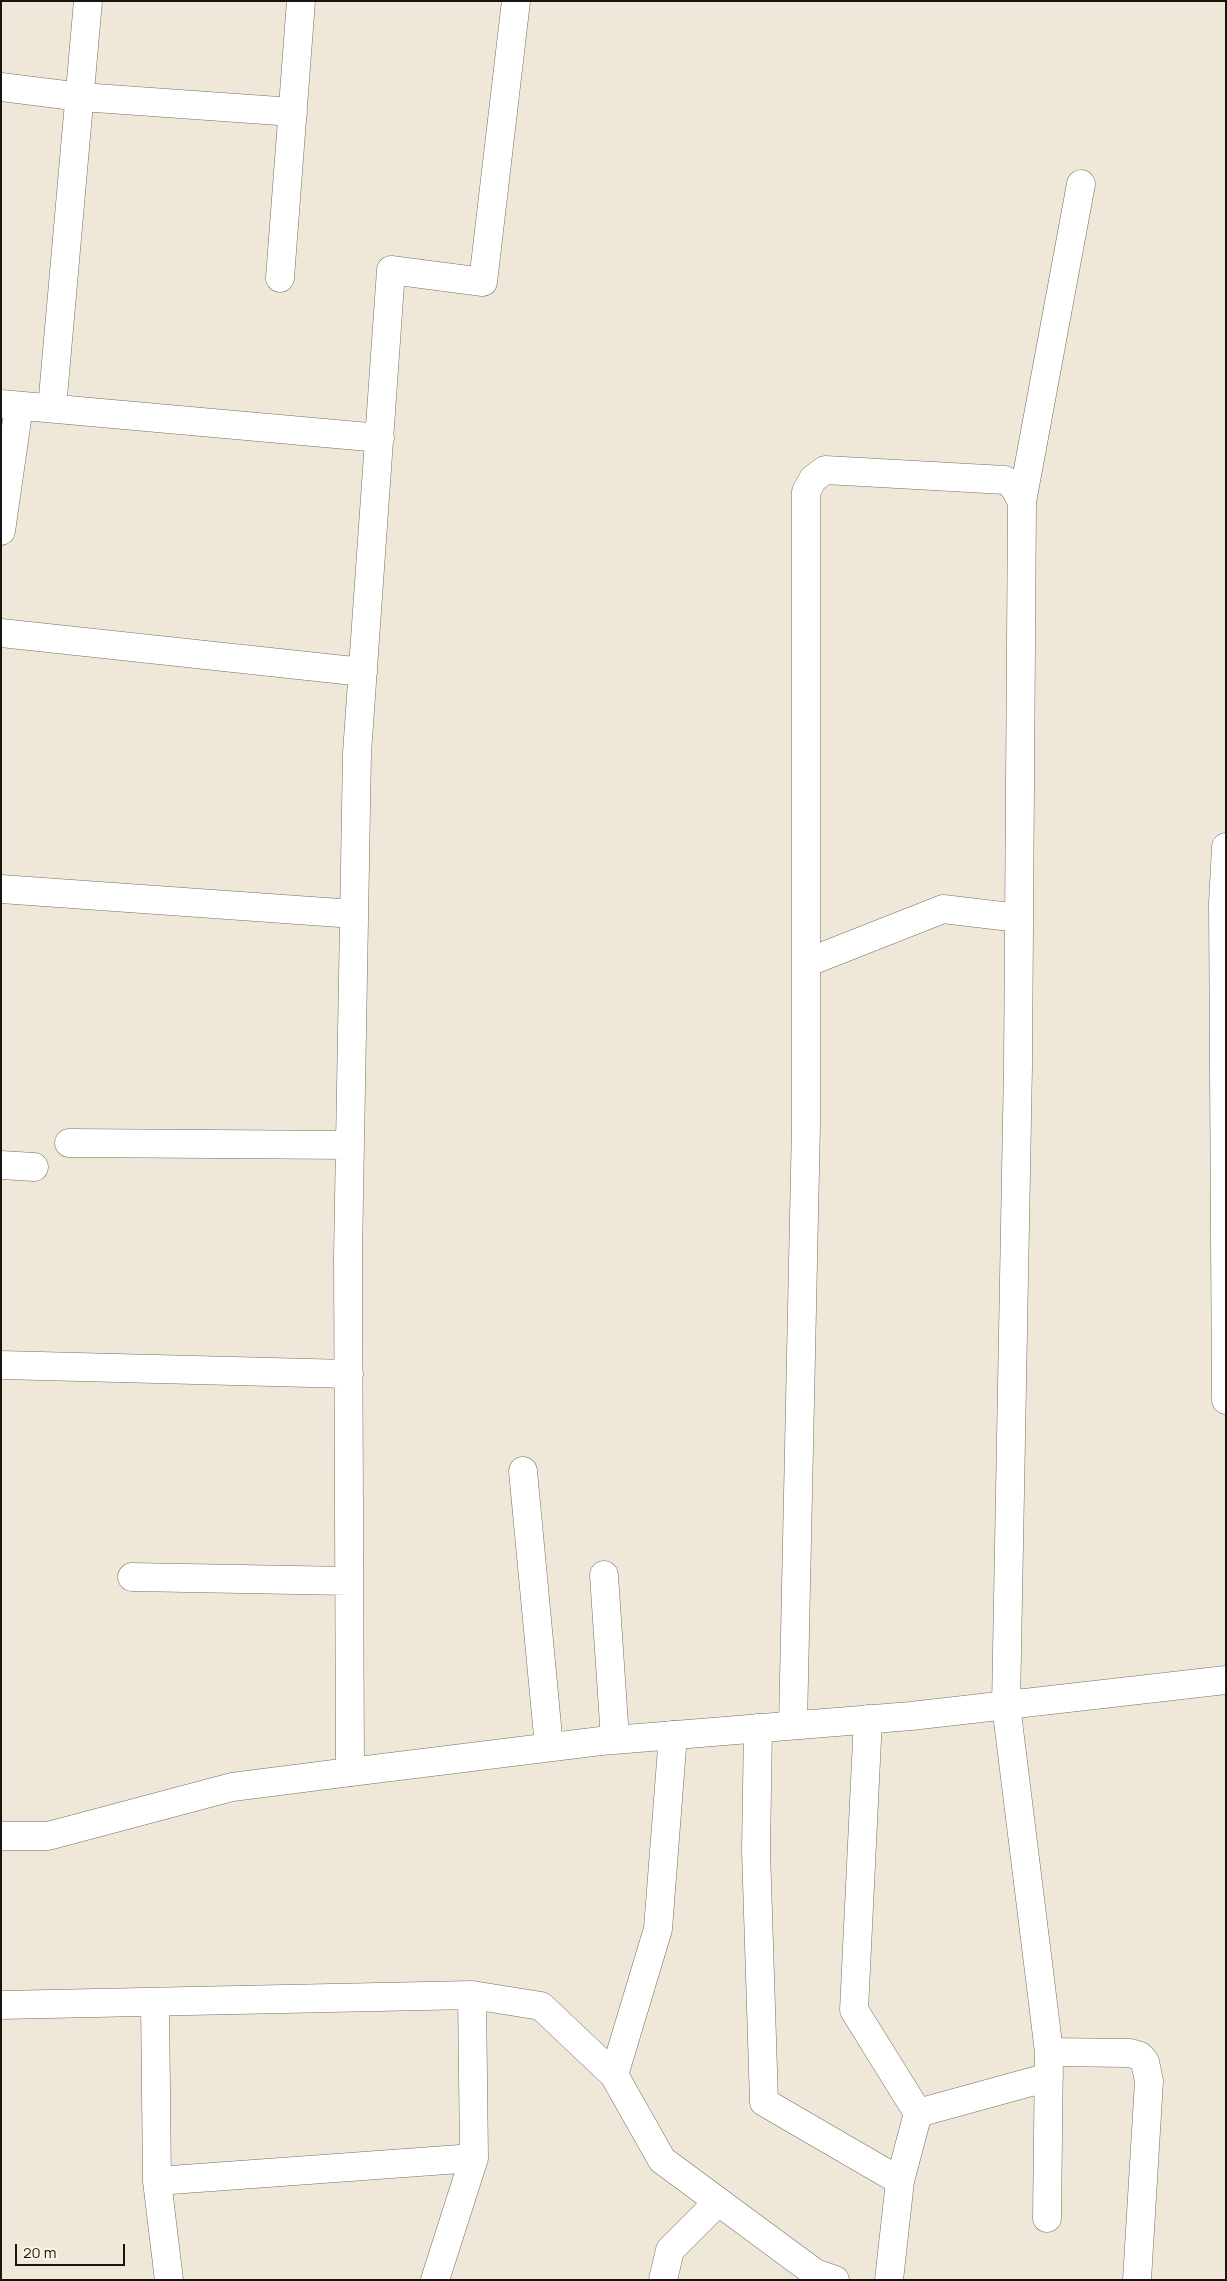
<!DOCTYPE html>
<style>
body{margin:0}
#map{position:relative;width:1227px;height:2281px;overflow:hidden;background:#efe8d8;font-family:Manrope,sans-serif}
canvas{display:block}
.frame{position:absolute;inset:0;border:2px solid #181510;pointer-events:none}
.scale{position:absolute;left:15px;top:2244px;width:110px;height:22px;box-sizing:border-box;border:2px solid #181510;border-top:0;padding-left:6px;font-size:15px;line-height:18px;white-space:nowrap;color:#181510;-webkit-text-stroke:4px #fcf5e5;paint-order:stroke}
</style>
<div id="map">
<canvas width="1227" height="2281"></canvas>
<div class="frame"></div>
<div class="scale">20 m</div>
</div>
<script>
const c = document.querySelector('canvas').getContext('2d');
c.lineJoin = 'round';
const poly = rows => new Path2D(rows.map(r => 'M' + r).join(''));
function stroke(path, color, width, dash) { c.strokeStyle = color; c.lineWidth = width; c.lineCap = dash ? 'butt' : 'round'; c.setLineDash(dash || []); c.stroke(path); }
const street = poly([
 [1,87,81,97,293,112],
 [280,278,301,1],
 [1,404,380,438],
 [52,408,88,1],
 [1,531,19,406],
 [1,633,363,672],
 [1226,847,1223,903,1226,1400],
 [1,889,354,914],
 [806,963,943,909,1019,918],
 [69,1143,350,1145],
 [1,1165,34,1167],
 [1,1365,349,1374],
 [523,1471,549,1747],
 [604,1575,615,1739],
 [132,1577,349,1581],
 [868,1719,854,2010,918,2113],
 [793,1725,806,1124,806,492,813,479,825,470,1005,480,1014,487,1022,502],
 [758,1728,756,1850,764,2102,900,2181,889,2280],
 [350,1772,348,1255,357,753,391,270,483,282,516,1],
 [155,2003,157,2181,169,2280],
 [1,2005,472,1995,541,2006,614,2075,662,2160,815,2273,835,2280],
 [1049,2052,1130,2053,1140,2056,1145,2062,1149,2081,1137,2280],
 [614,2075,658,1929,673,1735],
 [157,2181,474,2158],
 [900,2181,918,2113,1049,2077],
 [1047,2218,1049,2052,1006,1705,1018,1066,1022,502,1081,184],
 [435,2280,474,2158,472,1995],
 [663,2280,670,2250,718,2202]
]);
const secondary = poly([
 [1,1836,48,1836,232,1787,350,1772,601,1741,911,1716,1226,1680]
]);
stroke(street, '#756e60', 29);
stroke(secondary, '#756e60', 29);
stroke(street, '#fff', 28);
stroke(secondary, '#fff', 28);
</script>
